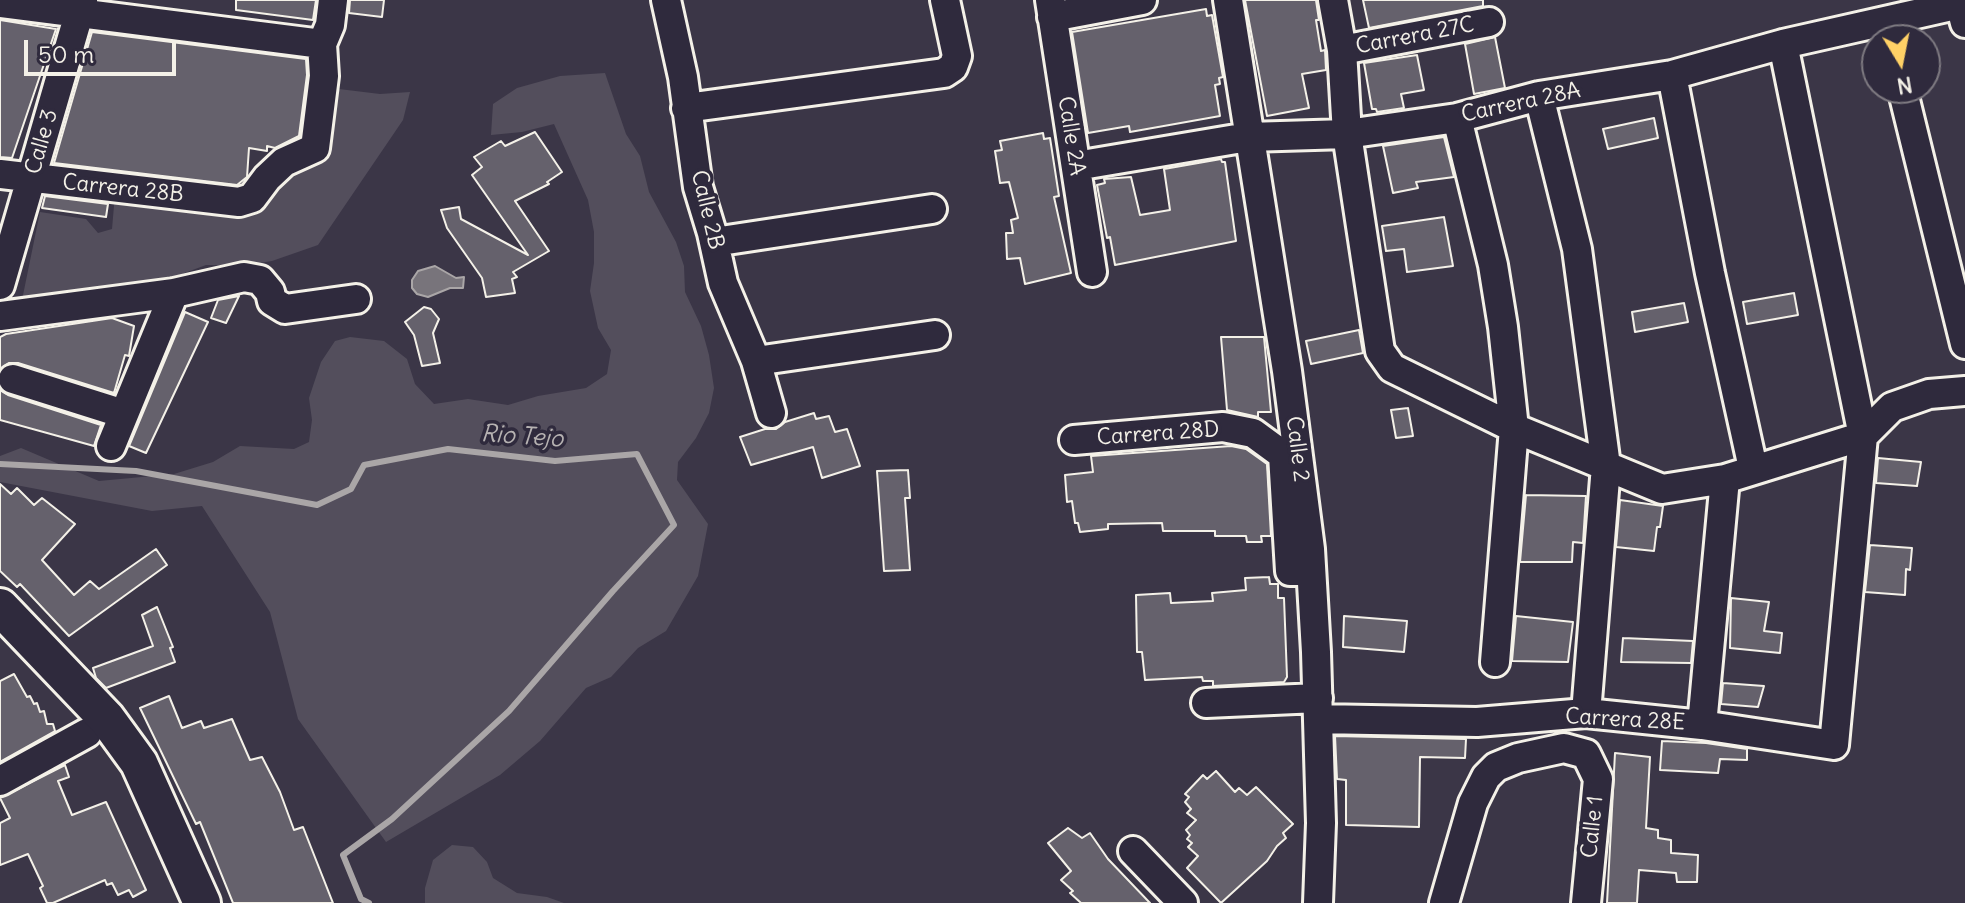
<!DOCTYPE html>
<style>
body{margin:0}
#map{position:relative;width:1965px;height:903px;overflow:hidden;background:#3b3647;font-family:Delius,sans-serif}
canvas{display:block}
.north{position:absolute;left:1861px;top:24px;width:80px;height:80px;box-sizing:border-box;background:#2f2a3d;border:2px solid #7e7a81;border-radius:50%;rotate:170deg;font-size:22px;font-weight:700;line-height:32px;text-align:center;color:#f4f1e8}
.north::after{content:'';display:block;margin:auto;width:28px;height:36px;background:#ffd166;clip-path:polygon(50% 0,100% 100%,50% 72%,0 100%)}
.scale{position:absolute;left:24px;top:40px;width:152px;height:36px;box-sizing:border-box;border:4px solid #f4f1e8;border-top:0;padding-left:10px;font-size:24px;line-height:28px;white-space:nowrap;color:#f4f1e8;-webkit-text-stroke:6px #2f2a3d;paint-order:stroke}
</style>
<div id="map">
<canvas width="1965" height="903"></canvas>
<div class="north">N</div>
<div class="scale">50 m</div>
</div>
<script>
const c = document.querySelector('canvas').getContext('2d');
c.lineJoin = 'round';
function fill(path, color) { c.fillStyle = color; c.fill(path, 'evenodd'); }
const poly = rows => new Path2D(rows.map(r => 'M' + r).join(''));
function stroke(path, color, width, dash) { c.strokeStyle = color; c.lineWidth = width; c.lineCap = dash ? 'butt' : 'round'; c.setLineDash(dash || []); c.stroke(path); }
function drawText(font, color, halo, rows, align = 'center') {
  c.font = font + ' Delius,sans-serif'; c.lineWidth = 7; c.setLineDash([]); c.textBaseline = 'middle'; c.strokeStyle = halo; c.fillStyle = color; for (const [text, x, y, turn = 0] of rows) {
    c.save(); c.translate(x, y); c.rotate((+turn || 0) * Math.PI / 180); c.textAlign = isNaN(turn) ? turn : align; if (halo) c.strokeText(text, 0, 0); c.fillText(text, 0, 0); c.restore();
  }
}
const green = poly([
 [605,73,626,134,640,156,649,192,676,242,684,266,685,292,701,326,709,355,714,388,709,413,696,438,678,462,677,480,708,524,698,576,666,631,638,648,611,677,586,688,540,741,500,775,386,842,298,719,270,612,202,506,152,511,0,482,0,456,21,448,99,481,174,474,213,462,240,446,294,449,309,442,312,420,309,398,321,362,335,341,350,337,384,341,407,359,415,384,434,404,468,399,508,405,538,396,586,388,607,374,611,350,598,328,590,291,594,263,594,232,588,200,554,124,522,132,491,135,493,104,517,88,560,76],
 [339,89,380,94,410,92,403,120,318,245,272,261,247,265,206,265,152,285,22,300,40,212,86,219,98,233,112,229,115,194,249,208,281,170,324,160],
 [452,845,473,847,487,862,493,878,517,893,547,897,564,903,425,903,425,888,433,860]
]);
const water = poly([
 [435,266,456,278,464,277,463,288,450,288,428,297,417,294,412,288,412,280,418,271,435,266]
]);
const stream = poly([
 [0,464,136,471,317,505,351,489,364,465,448,449,555,461,637,454,674,525,613,591,509,711,392,819,343,855,361,899,369,903]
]);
const building = poly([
 [236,0,316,0,313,20,236,10,236,0],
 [350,0,384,0,382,17,349,13,350,0],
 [1245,0,1316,0,1319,20,1316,20,1321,51,1325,50,1326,70,1302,74,1309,108,1267,116,1245,0],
 [1363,0,1483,0,1483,6,1369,28,1363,0],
 [1206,9,1207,16,1212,15,1223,77,1219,78,1220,84,1215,85,1220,116,1130,132,1129,126,1088,133,1072,32,1206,9],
 [0,20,56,29,12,158,0,157,0,20],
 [92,32,306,59,307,75,299,136,275,148,267,146,267,151,249,148,247,177,237,185,54,163,92,32],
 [1495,37,1505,88,1474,94,1465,44,1495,37],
 [1417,55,1424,90,1401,94,1404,108,1377,112,1376,109,1372,109,1364,63,1417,55],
 [1654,118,1658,138,1608,149,1603,129,1654,118],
 [535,132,562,172,547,182,549,184,515,201,549,251,513,272,517,277,512,279,515,293,486,297,482,278,447,228,441,210,459,207,461,219,528,255,472,175,482,167,474,157,501,141,505,146,535,132],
 [1043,133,1044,139,1050,138,1059,196,1054,197,1071,273,1025,284,1020,258,1007,259,1006,233,1013,233,1011,220,1018,218,1009,182,1000,183,995,151,1002,150,1000,141,1043,133],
 [1444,137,1454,177,1416,182,1418,188,1393,193,1383,146,1444,137],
 [1221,159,1222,162,1225,162,1236,241,1115,265,1110,237,1107,238,1097,185,1105,183,1104,179,1131,177,1140,215,1170,210,1164,169,1221,159],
 [45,196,108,204,106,217,42,208,45,196],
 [1444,217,1453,266,1407,272,1404,249,1386,251,1382,226,1444,217],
 [1794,293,1798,315,1747,324,1743,302,1794,293],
 [239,296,226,323,211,318,218,300,239,296],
 [1684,303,1688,322,1635,332,1632,312,1684,303],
 [424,307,431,309,439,319,433,333,440,363,422,366,414,335,405,322,424,307],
 [185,312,208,322,146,453,129,446,185,312],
 [112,318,134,326,129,356,125,355,114,393,18,363,9,363,0,369,0,337,6,334,112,318],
 [1359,330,1363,353,1311,364,1306,341,1359,330],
 [1221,337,1264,337,1271,412,1258,412,1258,417,1227,410,1221,337],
 [0,390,8,395,101,425,94,446,0,420,0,390],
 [1408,408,1413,436,1396,438,1391,410,1408,408],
 [814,413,816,419,829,416,835,432,847,429,860,466,822,478,813,447,751,465,740,437,765,429,776,429,785,422,814,413],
 [1231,446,1246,449,1267,464,1271,536,1261,536,1262,542,1247,542,1246,536,1215,536,1215,531,1163,531,1162,523,1108,524,1108,529,1080,532,1078,523,1075,523,1072,501,1067,502,1065,475,1093,472,1091,456,1231,446],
 [1878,458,1921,462,1917,486,1876,483,1878,458],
 [908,470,910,498,905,498,910,570,884,571,877,471,908,470],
 [0,484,11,494,17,488,34,505,42,498,75,524,42,560,74,595,90,581,99,589,156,549,167,565,69,636,20,584,17,587,0,571,0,484],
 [1526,495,1586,496,1583,543,1573,542,1572,562,1520,562,1526,495],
 [1620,500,1663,506,1660,527,1657,527,1654,551,1616,547,1620,500],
 [1870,545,1912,548,1910,570,1906,569,1905,595,1865,592,1870,545],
 [1269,577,1270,584,1278,584,1278,598,1284,598,1287,677,1284,682,1213,686,1213,681,1203,681,1202,677,1145,680,1142,652,1137,652,1136,595,1170,593,1171,603,1213,601,1212,593,1246,590,1245,578,1269,577],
 [1731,598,1769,602,1764,631,1782,633,1780,653,1730,648,1731,598],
 [157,607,173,647,170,648,175,662,106,688,96,678,93,668,153,646,142,615,157,607],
 [1344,616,1407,621,1404,652,1343,647,1344,616],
 [1516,616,1573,622,1568,662,1512,661,1516,616],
 [1623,638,1693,641,1691,663,1621,662,1623,638],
 [14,674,27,697,30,696,34,704,37,703,40,712,44,711,47,724,53,724,55,731,0,762,0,681,14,674],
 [1723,683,1764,686,1758,707,1721,704,1723,683],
 [169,696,182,728,201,721,204,728,232,719,250,760,262,757,280,792,294,830,303,827,333,903,233,903,200,822,196,824,140,708,169,696],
 [1335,736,1466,739,1465,758,1420,757,1419,827,1346,825,1346,780,1337,779,1335,736],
 [1662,741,1706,743,1747,749,1747,760,1720,759,1718,773,1660,770,1662,741],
 [1615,753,1650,757,1646,828,1658,830,1658,838,1671,840,1671,853,1698,855,1697,882,1677,882,1676,873,1639,870,1637,903,1607,903,1615,753],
 [65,765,69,777,58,781,72,815,106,802,146,890,133,897,129,890,118,895,112,883,107,885,105,880,53,903,47,903,40,888,43,886,28,854,0,865,0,823,10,818,0,798,65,765],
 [1216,771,1235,792,1239,788,1247,795,1256,787,1293,824,1283,833,1286,838,1277,846,1267,861,1221,903,1187,868,1198,856,1188,847,1192,843,1187,839,1190,835,1186,830,1196,820,1187,813,1191,809,1185,802,1189,797,1185,794,1203,775,1207,779,1216,771],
 [1068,828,1082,838,1090,833,1108,859,1150,903,1081,903,1070,893,1073,891,1061,880,1071,871,1048,843,1068,828]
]);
const minor = poly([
 [666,0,683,77,698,187,712,233,723,283,756,361,771,413],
 [1050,0,1092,272],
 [1228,0,1287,371,1310,549,1316,652,1321,823,1318,903],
 [1333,0,1342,50,1347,134,1380,351,1392,368,1514,428,1662,489,1725,479,1863,436,1892,407,1929,394,1965,391],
 [0,3,322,44],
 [1052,17,1142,0],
 [1342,50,1489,22],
 [1672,75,1710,273,1753,468],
 [1902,88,1965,344],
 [1539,96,1577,249,1606,466,1586,713],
 [686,108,944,73,953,67,957,56,945,0],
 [1457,118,1493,265,1503,327,1514,428,1495,662],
 [1076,166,1248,137,1347,134,1457,118,1539,96,1672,75,1783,44,1960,4,1965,23],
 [0,174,239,202,252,198,267,178,284,162,315,148,324,76,322,44,330,25,333,0],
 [714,242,932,209],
 [0,285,83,0],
 [0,316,174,293,244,277,260,280,270,292,272,301,285,309,356,299],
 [756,361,935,335],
 [13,379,124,414],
 [1074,440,1223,427,1253,433,1283,455,1290,571,1311,571],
 [111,446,174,293],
 [1206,703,1318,698],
 [1318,719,1477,722,1586,713,1702,725,1834,745,1863,436,1783,44],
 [1702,725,1725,479],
 [0,781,87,733],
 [1133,851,1183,903],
 [1444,903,1473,803,1486,777,1496,767,1518,758,1564,748,1586,754,1598,779,1586,903]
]);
const major = poly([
 [0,607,107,719,139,763,202,903]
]);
const streetNames = [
 ["Carrera 27C",1415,36,-11],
 ["Carrera 28A",1521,103,-12],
 ["Calle 2A",1071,136,81],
 ["Calle 3",42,142,-74],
 ["Carrera 28B",123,189,6],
 ["Calle 2B",707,210,77],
 ["Carrera 28D",1158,434,-4],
 ["Calle 2",1297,449,83],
 ["Carrera 28E",1625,720,3],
 ["Calle 1",1593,827,-84]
];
const waterNames = [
 ["Rio Tejo",522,437,4]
];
fill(green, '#534e5c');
fill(water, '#78747b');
stroke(water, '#aaa6a7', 2);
stroke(stream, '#aaa6a7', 6);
fill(building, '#65616c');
stroke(building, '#f4f1e8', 2);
stroke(minor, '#f4f1e8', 34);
stroke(major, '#f4f1e8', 42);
stroke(minor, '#2f2a3d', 28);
stroke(major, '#2f2a3d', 36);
drawText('22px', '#f4f1e8', '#2f2a3d', streetNames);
drawText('italic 24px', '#b6b2b2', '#2f2a3d', waterNames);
</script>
